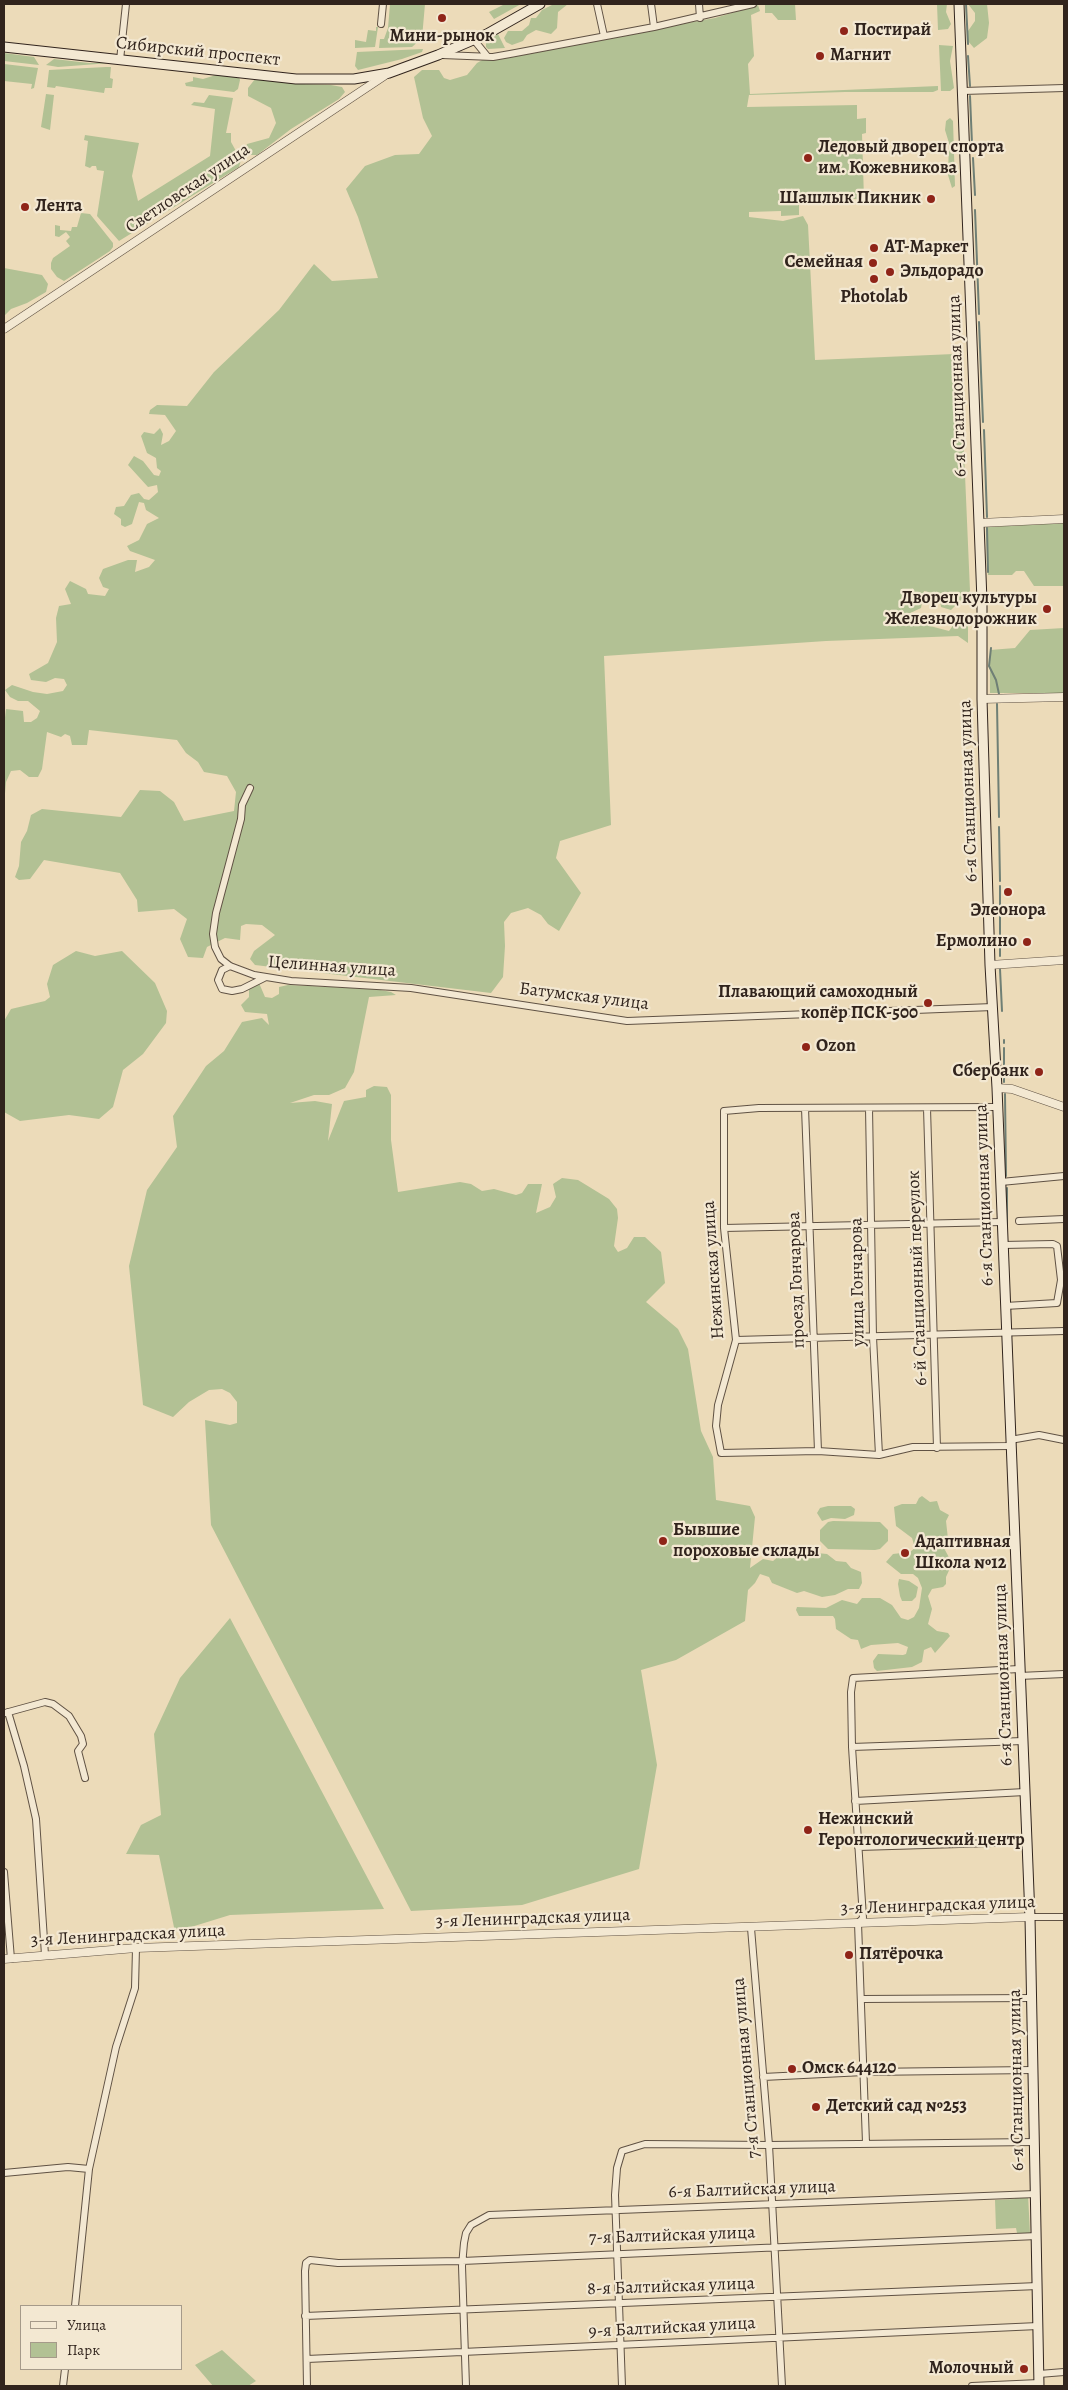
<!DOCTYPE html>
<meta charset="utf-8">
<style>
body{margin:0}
#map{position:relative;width:1068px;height:2390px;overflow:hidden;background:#ecdbb9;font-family:Alegreya,serif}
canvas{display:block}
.frame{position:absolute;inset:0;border:5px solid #31241d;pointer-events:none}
.legend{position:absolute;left:20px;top:2305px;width:162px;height:65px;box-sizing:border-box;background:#f3e8d2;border:1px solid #a59a8a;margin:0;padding:6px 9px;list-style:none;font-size:15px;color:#31241d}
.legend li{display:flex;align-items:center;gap:10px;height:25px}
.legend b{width:25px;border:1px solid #a59a8a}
</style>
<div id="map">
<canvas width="1068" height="2390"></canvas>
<div class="frame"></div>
<ul class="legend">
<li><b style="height:6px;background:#f3e8d2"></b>Улица</li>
<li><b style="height:14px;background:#b2c194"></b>Парк</li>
</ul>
</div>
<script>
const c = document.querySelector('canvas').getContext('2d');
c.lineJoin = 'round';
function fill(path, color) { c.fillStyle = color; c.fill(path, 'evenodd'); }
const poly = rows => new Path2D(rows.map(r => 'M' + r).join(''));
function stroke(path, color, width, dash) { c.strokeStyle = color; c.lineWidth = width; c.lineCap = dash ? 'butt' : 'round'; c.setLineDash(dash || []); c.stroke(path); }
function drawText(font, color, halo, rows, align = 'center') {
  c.font = font + ' Alegreya,serif'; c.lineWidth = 4.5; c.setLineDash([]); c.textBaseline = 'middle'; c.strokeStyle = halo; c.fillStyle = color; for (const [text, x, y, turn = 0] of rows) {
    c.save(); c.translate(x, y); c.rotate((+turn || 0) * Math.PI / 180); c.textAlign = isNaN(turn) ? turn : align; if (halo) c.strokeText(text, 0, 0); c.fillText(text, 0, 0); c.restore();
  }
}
const green = poly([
 [390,4,425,4,422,38,412,47,379,48,380,39,384,39,388,28],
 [505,4,521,4,494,19,489,12],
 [554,4,568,4,558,12,557,28,551,34,536,30,527,35,523,41,512,45,506,42,504,38,508,31,522,31,529,25,531,18,536,18,542,10],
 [765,4,795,4,796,20,778,20,772,13,765,13],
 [937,4,947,4,946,12,951,24,948,29,938,30],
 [968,4,987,4,989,23,987,38,974,48,967,40,968,31,975,21,975,13],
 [758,5,760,11,751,15,754,56,748,64,750,94,938,86,938,90,933,92,845,92,749,95,747,107,857,105,857,119,866,118,866,133,862,134,864,199,799,199,799,215,781,216,781,211,749,212,749,217,783,221,803,216,808,225,815,360,954,354,960,358,970,591,951,610,941,607,939,595,924,591,921,608,906,615,902,621,906,623,928,619,930,626,949,631,957,620,968,620,968,643,958,636,826,641,604,656,611,825,560,841,556,858,581,893,559,931,548,924,541,915,528,908,511,913,504,922,505,946,503,977,491,993,255,965,250,959,254,951,275,935,262,925,246,924,241,926,240,940,225,938,207,947,203,958,188,957,180,939,187,919,174,909,138,912,137,900,120,873,44,860,30,879,19,880,15,877,19,866,21,842,27,831,31,815,42,809,121,817,140,790,160,791,174,802,184,821,234,811,236,792,227,776,204,772,198,762,186,753,177,740,89,730,87,745,72,745,70,736,65,734,61,737,47,732,42,769,38,777,29,777,20,770,11,771,6,782,4,805,4,726,6,709,23,711,24,722,31,722,37,718,40,711,28,701,18,701,10,697,5,690,12,685,33,692,47,694,63,691,67,685,64,679,55,678,46,682,31,680,29,674,48,663,57,642,56,618,59,606,71,604,65,589,70,581,86,589,88,594,105,596,109,589,103,587,99,578,103,569,128,560,137,560,135,572,149,567,155,560,130,551,127,546,139,540,147,524,159,518,146,510,144,503,139,502,132,524,125,527,121,525,121,519,114,514,116,507,124,506,131,495,139,493,144,499,149,500,158,492,157,485,148,487,128,465,134,456,143,461,154,475,159,476,161,471,157,468,156,458,147,453,141,436,144,432,154,434,160,428,163,434,161,445,169,441,176,431,165,415,149,414,150,410,157,405,187,406,214,372,279,310,314,264,332,281,378,278,358,217,346,189,365,166,395,155,419,154,432,136,423,118,414,77,422,70,439,70,444,78,450,80,467,75,477,63,484,59,715,18],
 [376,27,378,27,375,47,355,48,355,40,366,42,368,30,376,31],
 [498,34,505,48,488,49,486,47,486,42],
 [939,45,953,46,950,61,954,88,950,91,941,91],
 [423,49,422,52,402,59,358,70,355,66,357,52],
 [4,53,34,57,39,65,4,61],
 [54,59,89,63,110,63,58,67,46,65],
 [4,64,38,68,34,88,31,89,32,84,4,81],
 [106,67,111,67,110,78,113,79,112,88,105,88,104,93,56,86,55,88,47,87,49,70],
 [216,75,239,77,240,80,238,89,234,92,186,86,185,83,193,81,193,77,203,79],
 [255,79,301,84,331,85,342,87,345,92,339,99,291,129,257,155,250,155,245,150,247,144,269,138,276,123,271,108,248,96,248,88],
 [46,94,54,95,50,130,41,127],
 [209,95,233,98,226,133,231,133,231,142,241,160,239,167,119,241,97,216,104,171,97,170,96,166,92,166,90,168,85,166,88,141,84,140,85,135,139,143,132,176,138,201,210,156,215,109,191,105,194,102,204,103],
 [950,118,953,121,955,186,952,188,948,175,949,143,945,130,946,121],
 [81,213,90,214,113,243,113,247,110,251,64,281,57,277,51,269,51,263,53,258,70,246,66,241,70,237,66,232,59,237,55,236,55,225,60,226,60,230,71,231,72,227,77,227],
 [4,268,42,275,48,284,46,292,27,303,11,309,4,316],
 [1064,523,1064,586,1034,586,1024,571,1016,571,1012,575,988,575,986,527],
 [1064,628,1064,693,990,693,990,650,1015,648,1030,630],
 [76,951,95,956,122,951,155,983,167,1011,166,1023,143,1054,123,1070,113,1107,99,1119,69,1115,20,1121,4,1112,4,1021,11,1009,45,1001,50,997,47,984,53,965],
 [259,983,265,997,272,998,279,994,279,987,288,985,375,989,391,992,396,995,369,997,354,1072,345,1088,329,1095,314,1095,290,1103,315,1101,332,1104,328,1141,344,1101,366,1097,366,1090,374,1086,387,1087,391,1095,391,1140,398,1192,460,1182,471,1184,482,1191,494,1189,516,1195,522,1193,528,1184,542,1184,536,1213,550,1207,556,1197,553,1184,562,1178,578,1180,609,1199,617,1209,618,1218,614,1246,618,1252,627,1248,634,1237,645,1237,661,1252,665,1283,646,1302,678,1329,688,1349,701,1431,713,1457,716,1500,750,1506,755,1517,750,1568,763,1559,773,1561,779,1556,807,1552,827,1554,836,1561,846,1562,851,1568,861,1572,862,1583,859,1589,848,1589,835,1595,822,1597,804,1591,797,1593,772,1583,769,1577,760,1574,755,1583,748,1590,745,1621,676,1660,641,1670,657,1765,639,1869,522,1905,411,1911,211,1525,205,1420,230,1425,237,1423,237,1402,230,1393,222,1389,209,1390,189,1402,173,1417,143,1405,129,1266,147,1190,177,1147,173,1116,206,1066,224,1051,242,1022,262,1018,269,1025,267,1014,245,1012,241,1005,249,997,249,988],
 [922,1496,930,1502,937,1501,940,1510,949,1515,946,1521,948,1539,945,1550,952,1563,951,1566,946,1577,946,1584,943,1587,932,1589,928,1596,932,1609,928,1624,937,1631,948,1633,950,1636,935,1653,931,1647,924,1650,922,1662,912,1667,877,1671,874,1668,873,1661,878,1654,903,1655,906,1654,908,1647,898,1643,871,1645,861,1649,858,1640,851,1639,836,1629,835,1619,833,1616,799,1616,796,1610,797,1607,826,1608,842,1600,857,1604,862,1598,880,1598,892,1605,901,1618,908,1620,914,1617,919,1608,922,1588,918,1578,913,1574,901,1574,886,1562,893,1554,910,1552,915,1548,912,1538,896,1526,894,1507,902,1504,916,1504,919,1498],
 [828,1506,851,1506,855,1509,854,1515,845,1519,831,1518,822,1521,817,1513,820,1508],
 [833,1521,880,1522,888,1530,888,1541,880,1549,875,1550,828,1549,820,1541,820,1530,828,1522],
 [899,1579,909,1581,918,1587,916,1597,912,1601,902,1601,900,1596,898,1584],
 [230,1618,384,1909,230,1915,175,1932,159,1855,126,1854,141,1825,161,1815,154,1734,180,1678],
 [1028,2195,1030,2233,1017,2233,1016,2228,996,2229,995,2200,1015,2199,1015,2196],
 [222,2350,256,2381,248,2386,213,2386,195,2365]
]);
const stream = poly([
 [966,4,968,44],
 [968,56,970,86],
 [970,96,972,144],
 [973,158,975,195],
 [975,210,979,314],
 [979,322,983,422],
 [984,430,987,517],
 [987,528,988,572],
 [991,648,989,666,996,680,999,694],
 [997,704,999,817],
 [999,827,1000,881],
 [1000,956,1000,886],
 [1000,969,1002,1011],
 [1004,1043,1004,1040],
 [1004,1048,1004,1082],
 [1005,1094,1006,1176],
 [1007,1188,1007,1225]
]);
const minor = poly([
 [597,4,604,36],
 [651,4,654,27],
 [699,4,700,18],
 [381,24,383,4],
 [474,40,487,56],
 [442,55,493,57,510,54,654,27,753,4],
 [120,60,126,4],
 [963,91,1064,88],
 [250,788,242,805,241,819,216,913,213,934,215,947,221,959,230,966,254,975,291,981,411,988,627,1021,993,1007],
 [230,966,222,970,218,980,222,989,232,991,242,989,264,978],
 [998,1107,759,1108,724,1111,724,1228,736,1340,718,1405,716,1426,721,1453,818,1451,879,1455,913,1447,1011,1446],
 [805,1108,818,1451],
 [869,1108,873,1337,879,1455],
 [927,1108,937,1448],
 [1001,1182,1064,1176],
 [1019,1221,1064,1219],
 [724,1228,1002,1222],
 [1003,1245,1053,1244,1057,1246,1061,1280,1057,1303,1005,1306],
 [736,1340,1064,1331],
 [1010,1440,1039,1435,1064,1440],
 [1019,1676,1064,1674],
 [8,1712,24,1766,36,1819,45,1955],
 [5,1713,45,1702,53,1704,69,1716,81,1736,83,1744,78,1751,85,1778],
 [852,1747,1023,1741],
 [855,1801,1025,1792],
 [858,1847,1027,1842],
 [4,1872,11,1959],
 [1030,1917,1064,1917],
 [751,1928,769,2145,782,2386],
 [862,1999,1032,1998],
 [763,2077,864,2072,1033,2070],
 [866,2143,858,1923,863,1918,852,1747,851,1692,853,1678,1019,1669],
 [4,2173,68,2167,89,2169],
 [75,2306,89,2169,116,2047,135,1988,136,1948],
 [305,2316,1038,2286],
 [307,2359,1038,2326],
 [1039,2374,1064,2372],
 [63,2386,65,2369],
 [307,2386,305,2271,306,2263,310,2260,338,2263,462,2261,1037,2236],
 [466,2386,462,2266,464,2243,466,2233,471,2225,489,2215,1036,2194],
 [622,2386,615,2195,617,2168,622,2151,645,2144,769,2145,1035,2142],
 [972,2386,1039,2383]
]);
const tertiary = poly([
 [4,329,387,74],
 [980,523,1064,519],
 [982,699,1064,697],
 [990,965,1064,960],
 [997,1088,1012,1089,1064,1107],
 [4,1959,136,1948,1030,1917]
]);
const secondary = poly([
 [959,4,982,601,982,699,990,965,997,1088,1030,1917,1039,2386],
 [4,47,296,79,354,79,389,73,438,55,487,34,540,4]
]);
const markers = [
 [442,18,5,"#8f2418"],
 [844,31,5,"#8f2418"],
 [820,56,5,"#8f2418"],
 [808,158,5,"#8f2418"],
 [931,199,5,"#8f2418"],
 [25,207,5,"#8f2418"],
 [874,248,5,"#8f2418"],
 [873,263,5,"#8f2418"],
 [890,272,5,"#8f2418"],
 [874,279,5,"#8f2418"],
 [1047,609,5,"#8f2418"],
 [1008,892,5,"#8f2418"],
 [1027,942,5,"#8f2418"],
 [928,1003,5,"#8f2418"],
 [806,1047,5,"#8f2418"],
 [1039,1072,5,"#8f2418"],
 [663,1541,5,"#8f2418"],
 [905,1553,5,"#8f2418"],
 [808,1830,5,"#8f2418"],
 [849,1955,5,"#8f2418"],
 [792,2069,5,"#8f2418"],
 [816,2107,5,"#8f2418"],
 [1024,2369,5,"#8f2418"]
];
const poiNames = [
 ["Постирай",854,31],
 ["Мини-рынок",442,37,"center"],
 ["Магнит",830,56],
 ["Ледовый дворец спорта",818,148],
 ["им. Кожевникова",818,169],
 ["Шашлык Пикник",921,199,"right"],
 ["Лента",35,207],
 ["АТ-Маркет",884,248],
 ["Семейная",863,263,"right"],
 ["Эльдорадо",900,272],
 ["Photolab",874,298,"center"],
 ["Дворец культуры",1037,599,"right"],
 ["Железнодорожник",1037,620,"right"],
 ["Элеонора",1008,911,"center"],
 ["Ермолино",1017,942,"right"],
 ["Плавающий самоходный",918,993,"right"],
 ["копёр ПСК-500",918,1014,"right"],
 ["Ozon",816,1047],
 ["Сбербанк",1029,1072,"right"],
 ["Бывшие",673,1531],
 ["пороховые склады",673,1552],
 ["Адаптивная",915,1543],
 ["Школа №12",915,1564],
 ["Нежинский",818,1820],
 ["Геронтологический центр",818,1841],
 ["Пятёрочка",859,1955],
 ["Омск 644120",802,2069],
 ["Детский сад №253",826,2107],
 ["Молочный",1014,2369,"right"]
];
const streetNames = [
 ["Сибирский проспект",198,52,6],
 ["Светловская улица",188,189,-34],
 ["6-я Станционная улица",958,386,-92],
 ["6-я Станционная улица",969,791,-92],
 ["Целинная улица",332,967,4],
 ["Батумская улица",584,997,7],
 ["6-я Станционная улица",985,1195,-92],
 ["Нежинская улица",714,1270,-94],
 ["6-й Станционный переулок",918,1278,-92],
 ["проезд Гончарова",797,1280,-92],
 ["улица Гончарова",858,1282,-91],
 ["6-я Станционная улица",1004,1675,-92],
 ["3-я Ленинградская улица",938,1906,-2],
 ["3-я Ленинградская улица",533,1919,-2],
 ["3-я Ленинградская улица",128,1936,-3],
 ["7-я Станционная улица",747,2068,-95],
 ["6-я Станционная улица",1017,2080,-91],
 ["6-я Балтийская улица",752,2190,-2],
 ["7-я Балтийская улица",672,2236,-2],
 ["8-я Балтийская улица",671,2287,-2],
 ["9-я Балтийская улица",672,2328,-3]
];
fill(green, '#b2c194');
stroke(stream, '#6f7f75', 2);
stroke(minor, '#605244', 8);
stroke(tertiary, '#605244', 9);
stroke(secondary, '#31241d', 11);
stroke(minor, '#f3e8d2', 6);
stroke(tertiary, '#f3e8d2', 8);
stroke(secondary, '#f3e8d2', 9);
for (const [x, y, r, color] of markers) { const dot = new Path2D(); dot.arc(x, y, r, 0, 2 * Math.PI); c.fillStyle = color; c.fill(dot); stroke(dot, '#f3e8d2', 2); }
drawText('bold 18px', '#31241d', '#f3e8d2', poiNames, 'left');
drawText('18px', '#31241d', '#f3e8d2', streetNames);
</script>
